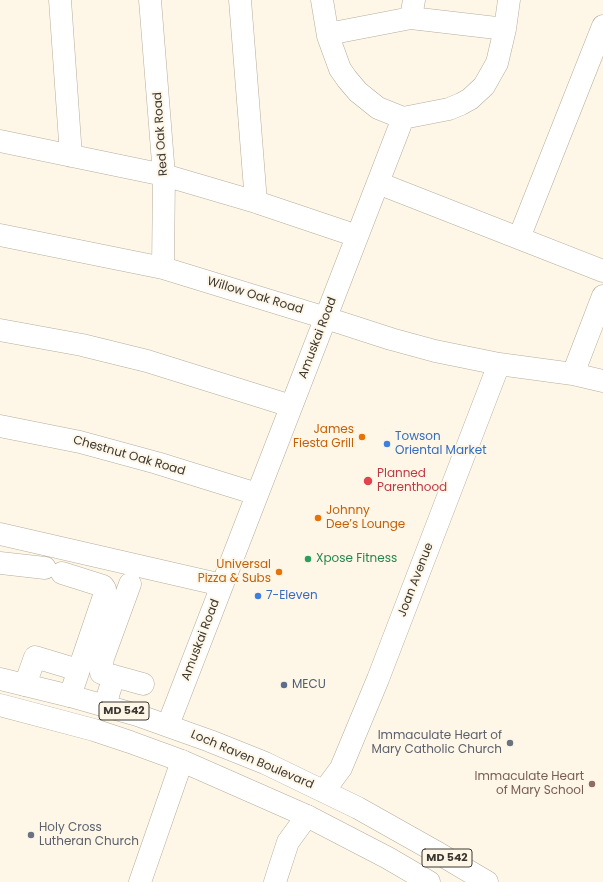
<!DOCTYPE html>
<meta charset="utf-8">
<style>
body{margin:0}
canvas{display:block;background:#fef7e8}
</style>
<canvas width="603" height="882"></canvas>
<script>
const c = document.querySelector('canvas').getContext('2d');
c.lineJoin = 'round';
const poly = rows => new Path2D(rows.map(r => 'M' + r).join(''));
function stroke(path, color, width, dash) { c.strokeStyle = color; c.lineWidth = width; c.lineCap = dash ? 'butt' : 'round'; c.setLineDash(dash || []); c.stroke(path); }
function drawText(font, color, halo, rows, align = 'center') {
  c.font = font + ' Poppins,sans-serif'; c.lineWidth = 4; c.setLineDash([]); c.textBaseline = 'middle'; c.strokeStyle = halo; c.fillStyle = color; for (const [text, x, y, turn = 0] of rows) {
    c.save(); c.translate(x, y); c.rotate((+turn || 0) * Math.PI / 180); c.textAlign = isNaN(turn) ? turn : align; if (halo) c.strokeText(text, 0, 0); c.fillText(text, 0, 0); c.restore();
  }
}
const minor = poly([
 [60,0,71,156],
 [150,0,164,175,163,268],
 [240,0,256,202],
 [322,0,328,36,340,69,347,79,358,92,378,108,403,118],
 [411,18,414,0],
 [328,34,411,18,505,29],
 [403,118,449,109,461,104,470,99,484,86,497,63,505,29,509,0],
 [0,141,164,175,256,202,357,236],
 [378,183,603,271],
 [0,235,163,268,326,318,391,339,435,351,499,364,573,374,603,381],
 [519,238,603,26],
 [0,330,82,345,147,361,291,406],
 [573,374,603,296],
 [0,426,80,442,157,463,257,494],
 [0,534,222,585],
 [0,563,45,568],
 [62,573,103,586,105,589,105,593,70,696],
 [114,676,101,673,103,658,130,584],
 [25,685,35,657,78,670],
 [105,705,114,676,143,684],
 [168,725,403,118],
 [324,791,341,768,378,679,499,364],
 [140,882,182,761],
 [275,882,288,842,307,816]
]);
const major = poly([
 [0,679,70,696,137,715,210,741,265,763,358,808,438,853,487,882],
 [0,705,94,730,130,742,182,761,307,816,388,858,429,882]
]);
const markers = [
 [362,437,4,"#e8710a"],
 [387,444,4,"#3f7fe0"],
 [368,481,5,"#e0444e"],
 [318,518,4,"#e8710a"],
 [308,559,4,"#2e9e5b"],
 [279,572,4,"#e8710a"],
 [258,596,4,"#3f7fe0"],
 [284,685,4,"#5c6f8a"],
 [510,743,4,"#6b7280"],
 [592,784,4,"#8d6e63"],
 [31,835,4,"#6b7280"]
];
const shields = [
 [124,711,50],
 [447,858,50]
];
const shieldNames = [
 ["MD 542",124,711],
 ["MD 542",447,858]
];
const streetNames = [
 ["Red Oak Road",161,134,-94],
 ["Willow Oak Road",255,296,17],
 ["Amuskai Road",318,338,-69],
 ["Chestnut Oak Road",129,456,16],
 ["Joan Avenue",416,580,-69],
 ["Amuskai Road",201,640,-69],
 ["Loch Raven Boulevard",252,760,23]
];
const foodNames = [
 ["James",354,430],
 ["Fiesta Grill",354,444],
 ["Johnny",326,511,"left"],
 ["Dee’s Lounge",326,525,"left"],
 ["Universal",271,565],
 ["Pizza & Subs",271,579]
];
const shopNames = [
 ["Towson",395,437],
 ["Oriental Market",395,451],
 ["7-Eleven",266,596]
];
const healthNames = [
 ["Planned",377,474],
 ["Parenthood",377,488]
];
const leisureNames = [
 ["Xpose Fitness",316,559]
];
const serviceNames = [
 ["MECU",292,685]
];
const worshipNames = [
 ["Immaculate Heart of",502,736],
 ["Mary Catholic Church",502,750],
 ["Holy Cross",39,828,"left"],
 ["Lutheran Church",39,842,"left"]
];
const educationNames = [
 ["Immaculate Heart",584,777],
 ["of Mary School",584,791]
];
stroke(minor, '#b5ad9c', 23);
stroke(major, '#b5ad9c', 23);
stroke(minor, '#fff', 22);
stroke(major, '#fff', 22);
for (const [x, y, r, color] of markers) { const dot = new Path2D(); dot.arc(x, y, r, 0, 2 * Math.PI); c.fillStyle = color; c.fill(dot); stroke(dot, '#fef7e8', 1.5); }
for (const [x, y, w] of shields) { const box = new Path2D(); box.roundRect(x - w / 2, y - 9, w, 18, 3); c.fillStyle = '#fef7e8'; c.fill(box); stroke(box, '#3c3831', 1); }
drawText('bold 11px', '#3c3831', null, shieldNames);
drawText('12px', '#3c3831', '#fef7e8', streetNames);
drawText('12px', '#c56008', '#fef7e8', foodNames, 'right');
drawText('12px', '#366cbe', '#fef7e8', shopNames, 'left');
drawText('12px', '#be3a42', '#fef7e8', healthNames, 'left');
drawText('12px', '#27864d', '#fef7e8', leisureNames, 'left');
drawText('12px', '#4e5e75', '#fef7e8', serviceNames, 'left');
drawText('12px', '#5b616d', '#fef7e8', worshipNames, 'right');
drawText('12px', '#785e54', '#fef7e8', educationNames, 'right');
</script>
